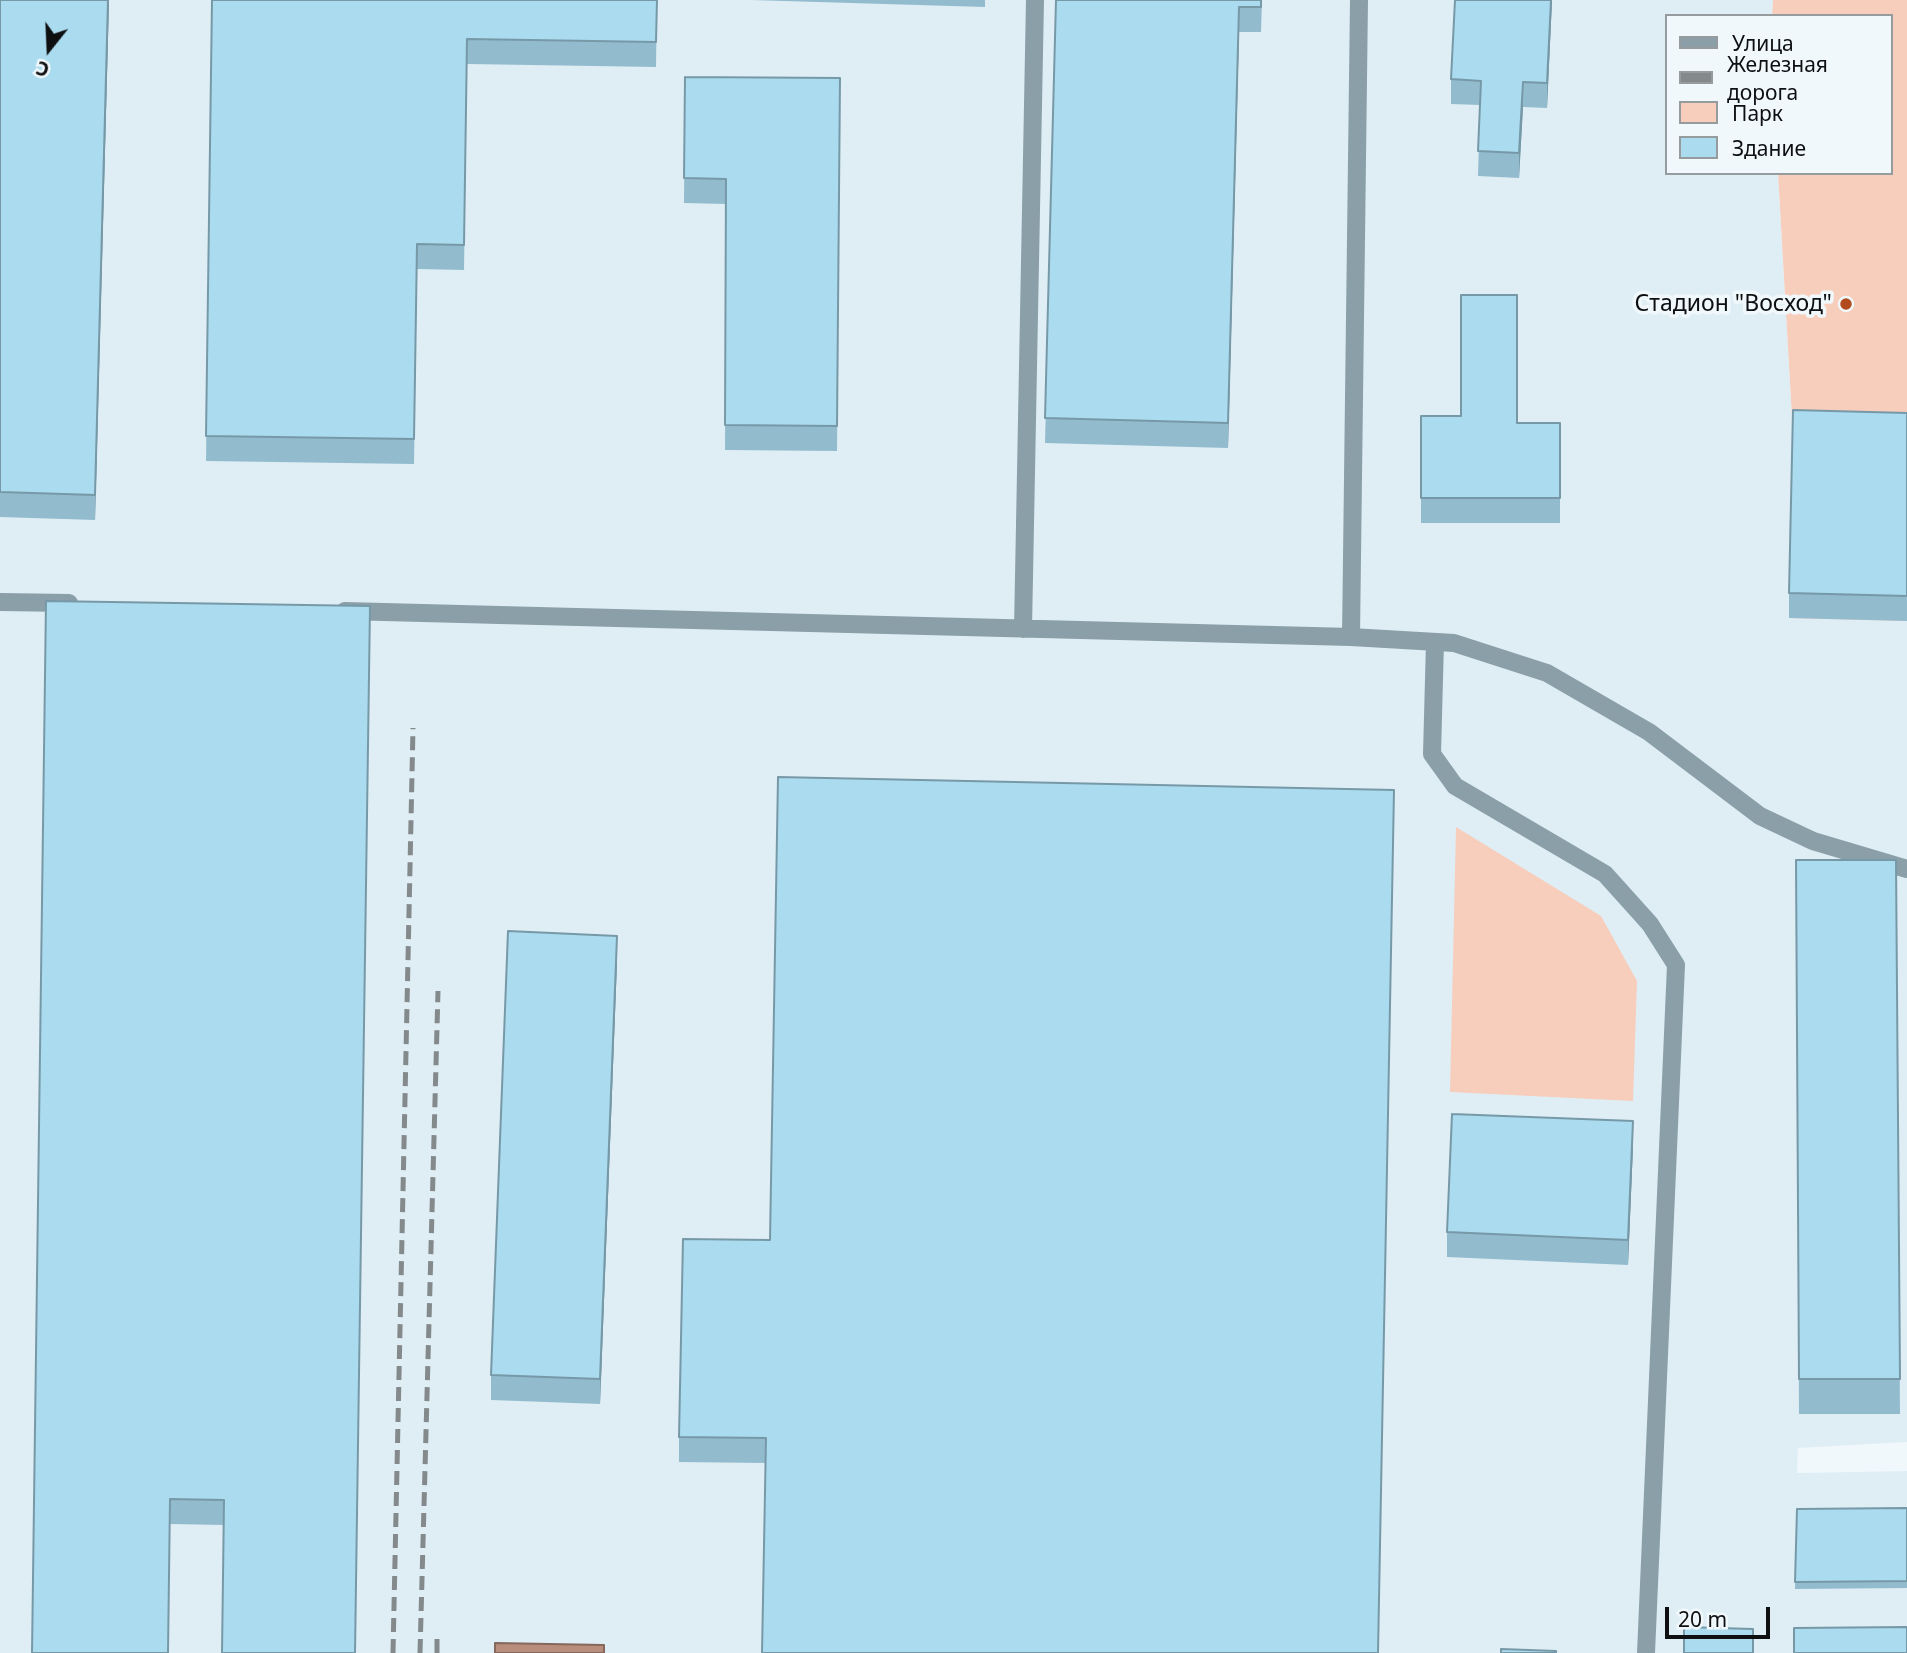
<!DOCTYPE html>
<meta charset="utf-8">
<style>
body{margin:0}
#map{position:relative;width:1907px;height:1653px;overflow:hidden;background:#f1f8fb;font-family:"Noto Sans",sans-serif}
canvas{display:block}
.legend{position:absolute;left:1665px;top:14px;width:228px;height:161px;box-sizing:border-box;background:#f1f8fb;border:2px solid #969b9d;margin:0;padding:9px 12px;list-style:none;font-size:21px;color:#0d0f10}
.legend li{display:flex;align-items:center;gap:14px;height:35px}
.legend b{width:35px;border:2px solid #969b9d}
.north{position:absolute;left:14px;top:14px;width:70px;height:70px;-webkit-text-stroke:5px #f1f8fb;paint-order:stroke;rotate:198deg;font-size:19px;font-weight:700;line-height:28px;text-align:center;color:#0d0f10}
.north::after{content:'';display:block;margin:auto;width:24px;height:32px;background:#0d0f10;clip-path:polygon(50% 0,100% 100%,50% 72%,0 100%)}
.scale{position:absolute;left:1665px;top:1607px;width:105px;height:32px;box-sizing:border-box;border:4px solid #0d0f10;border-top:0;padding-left:9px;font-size:21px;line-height:24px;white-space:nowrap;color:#0d0f10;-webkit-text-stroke:5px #f1f8fb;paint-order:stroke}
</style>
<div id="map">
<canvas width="1907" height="1653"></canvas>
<ul class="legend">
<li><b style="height:9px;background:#8b9fa8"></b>Улица</li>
<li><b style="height:9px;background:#84898b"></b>Железная дорога</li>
<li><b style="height:19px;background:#f7cdbc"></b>Парк</li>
<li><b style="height:19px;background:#aadbef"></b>Здание</li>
</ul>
<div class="north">С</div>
<div class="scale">20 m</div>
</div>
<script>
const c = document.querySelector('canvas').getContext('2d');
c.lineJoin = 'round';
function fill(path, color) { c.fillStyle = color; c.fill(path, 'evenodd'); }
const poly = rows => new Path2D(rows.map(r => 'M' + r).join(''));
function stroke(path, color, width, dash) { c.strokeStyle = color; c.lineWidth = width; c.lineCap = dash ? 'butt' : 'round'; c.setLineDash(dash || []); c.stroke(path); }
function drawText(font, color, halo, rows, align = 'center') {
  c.font = font + ' "Noto Sans",sans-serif'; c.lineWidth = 7; c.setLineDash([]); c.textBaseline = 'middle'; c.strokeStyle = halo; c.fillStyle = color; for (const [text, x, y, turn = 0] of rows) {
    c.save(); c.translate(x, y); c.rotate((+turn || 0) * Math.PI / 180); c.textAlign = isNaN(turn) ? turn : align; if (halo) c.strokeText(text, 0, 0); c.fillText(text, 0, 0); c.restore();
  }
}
const built = poly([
 [0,0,1773,0,1772,16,1667,16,1667,173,1778,173,1793,435,1907,621,1907,1442,1798,1448,1797,1473,1907,1471,1907,1653,0,1653]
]);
const green = poly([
 [1773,0,1907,0,1907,621,1789,618,1793,435,1778,173,1891,173,1891,16,1772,16],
 [1456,827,1601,916,1637,981,1633,1101,1450,1092]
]);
const water = poly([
 [495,1643,604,1645,604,1653,495,1653,495,1643]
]);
const minor = poly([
 [0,602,69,603],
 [345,611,1351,637,1454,643,1547,673,1649,732,1760,816,1813,841,1907,869],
 [1023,629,1035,0],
 [1351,637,1359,0],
 [1435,642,1432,754,1455,786,1605,874,1650,924,1676,965,1646,1653]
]);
const rail = poly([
 [393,1653,413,728],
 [420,1653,438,991],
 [437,1653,437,1638]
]);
const wall = poly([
 [0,0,109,0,95,520,0,517],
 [212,0,657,0,656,67,467,64,464,270,417,269,414,464,206,461],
 [751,0,985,0,985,7],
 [1056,0,1262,0,1261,32,1239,32,1228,448,1045,443],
 [1552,0,1547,108,1523,107,1519,178,1478,176,1480,105,1451,104,1451,79],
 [685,77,840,78,837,451,725,450,726,204,684,203],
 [1907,413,1907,621,1789,618,1789,593],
 [1421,416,1517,423,1560,423,1560,523,1421,523],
 [370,606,224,1525,170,1524,32,1653],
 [1796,860,1896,860,1900,1414,1799,1414],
 [617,961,600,1404,491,1400,491,1375],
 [1633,1146,1628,1265,1447,1257,1447,1232],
 [770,1240,765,1463,679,1462,679,1437],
 [1907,1508,1907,1588,1795,1589,1797,1509]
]);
const shadedWall = poly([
 [108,0,109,0,95,520,95,495],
 [1551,0,1552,0,1547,108,1547,83],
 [1239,7,1239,32,1228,448,1228,423],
 [1523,82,1523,107,1519,178,1519,153],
 [617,936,617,961,600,1404,600,1379],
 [1633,1121,1633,1146,1628,1265,1628,1240]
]);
const building = poly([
 [0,0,108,0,95,495,0,492,0,0],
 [212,0,657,0,656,42,467,39,464,245,417,244,414,439,206,436,212,0],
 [1056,0,1261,0,1261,7,1239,7,1228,423,1045,418,1056,0],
 [1455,0,1551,0,1547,83,1523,82,1519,153,1478,151,1481,81,1451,79,1455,0],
 [685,77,840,78,837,426,725,425,726,179,684,178,685,77],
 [1461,295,1517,295,1517,423,1560,423,1560,498,1421,498,1421,416,1461,416,1461,295],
 [1793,410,1907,413,1907,596,1789,593,1793,410],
 [46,601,370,606,355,1653,222,1653,224,1500,170,1499,168,1653,32,1653,46,601],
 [778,777,1394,790,1378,1653,762,1653,766,1438,679,1437,683,1239,770,1240,778,777],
 [1796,860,1896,860,1900,1379,1799,1379,1796,860],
 [508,931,617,936,600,1379,491,1375,508,931],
 [1452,1114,1633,1121,1628,1240,1447,1232,1452,1114],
 [1907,1508,1907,1581,1795,1582,1797,1509,1907,1508],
 [1684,1627,1753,1629,1753,1653,1684,1653,1684,1627],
 [1907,1627,1907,1653,1794,1653,1794,1628,1907,1627],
 [1501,1649,1556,1651,1556,1653,1501,1653,1501,1649]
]);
const markers = [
 [1846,304,7,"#b14b1d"]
];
const poiNames = [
 ["Стадион \"Восход\"",1832,304]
];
fill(built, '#dfeef5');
fill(green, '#f7cdbc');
fill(water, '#b88d7c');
stroke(water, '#85675c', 2);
stroke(minor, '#8b9fa8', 18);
stroke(rail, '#84898b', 5, [14, 7]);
fill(wall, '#92bcce');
fill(shadedWall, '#7799a7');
fill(building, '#aadbef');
stroke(building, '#7799a7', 2);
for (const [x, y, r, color] of markers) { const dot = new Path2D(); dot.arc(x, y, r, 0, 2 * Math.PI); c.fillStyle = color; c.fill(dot); stroke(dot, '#f1f8fb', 2.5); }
drawText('23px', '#0d0f10', '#f1f8fb', poiNames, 'right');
</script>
